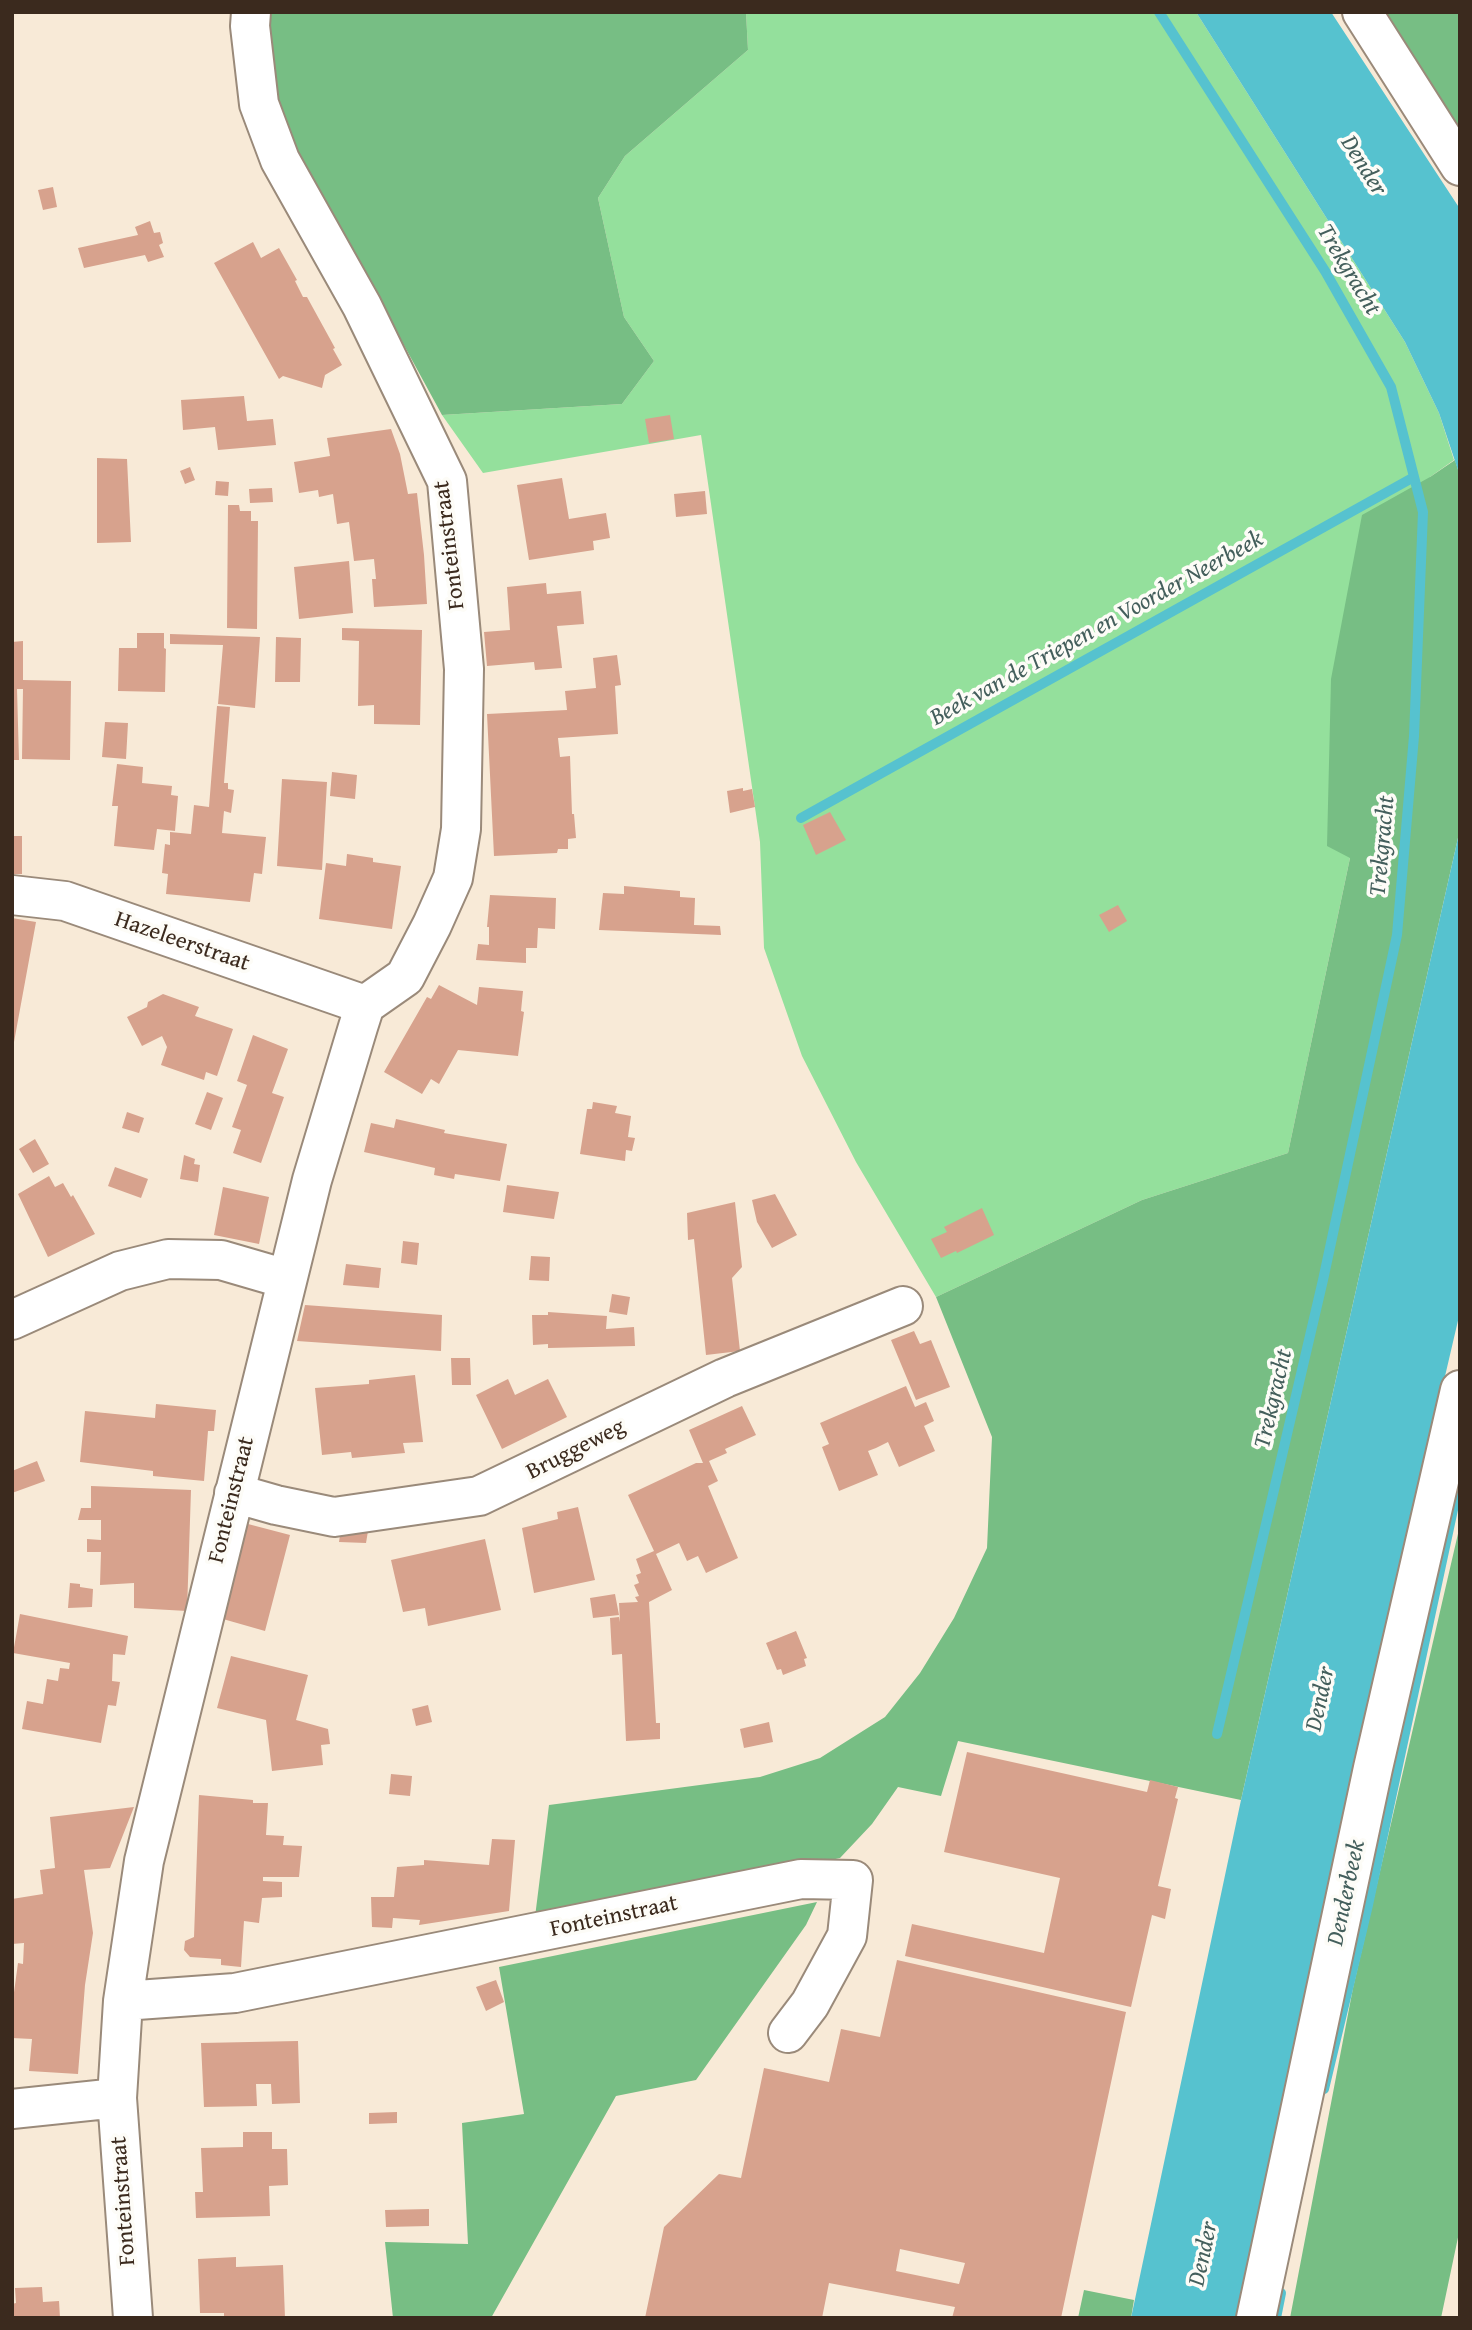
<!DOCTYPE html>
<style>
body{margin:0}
#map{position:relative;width:1472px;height:2330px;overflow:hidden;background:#f8ead7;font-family:"Gentium Book Plus",serif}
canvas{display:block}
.frame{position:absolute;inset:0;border:14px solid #3b2a1e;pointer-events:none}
</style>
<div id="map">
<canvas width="1472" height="2330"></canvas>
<div class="frame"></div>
</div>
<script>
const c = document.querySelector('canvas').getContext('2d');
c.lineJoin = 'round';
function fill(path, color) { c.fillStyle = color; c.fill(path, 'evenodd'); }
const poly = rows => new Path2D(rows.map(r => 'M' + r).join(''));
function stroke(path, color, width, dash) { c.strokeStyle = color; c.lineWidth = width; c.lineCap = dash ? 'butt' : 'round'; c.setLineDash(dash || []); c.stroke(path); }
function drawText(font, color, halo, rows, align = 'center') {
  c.font = font + ' "Gentium Book Plus",serif'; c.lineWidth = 7; c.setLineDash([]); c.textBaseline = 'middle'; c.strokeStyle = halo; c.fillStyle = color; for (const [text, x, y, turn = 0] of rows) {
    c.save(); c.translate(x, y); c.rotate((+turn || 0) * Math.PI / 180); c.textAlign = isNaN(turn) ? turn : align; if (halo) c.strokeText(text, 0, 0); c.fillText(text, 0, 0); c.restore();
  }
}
const green = poly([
 [746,12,1196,12,1405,342,1439,413,1454,460,1430,477,1288,1153,1142,1200,936,1297,856,1162,802,1056,764,948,760,842,701,435,483,473,442,415,622,404,654,361,624,317,598,198,625,156,748,50]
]);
const forest = poly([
 [264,12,746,12,748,50,625,156,598,198,624,317,654,361,622,404,442,415,285,127,271,86],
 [1374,12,1460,12,1460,145],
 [1455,460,1460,476,1460,829,1241,1800,958,1741,941,1796,898,1787,872,1824,840,1858,534,1925,549,1805,760,1777,820,1758,885,1717,920,1673,954,1618,987,1548,992,1437,936,1297,1142,1200,1288,1153,1350,858,1327,846,1331,679,1362,515,1430,477],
 [1460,1525,1460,2228,1441,2318,1290,2318,1353,1988],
 [817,1902,806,1925,696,2080,616,2096,491,2318,393,2318,385,2242,468,2244,462,2123,524,2114,499,1967],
 [1084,2290,1134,2300,1131,2318,1078,2318]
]);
const water = poly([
 [1196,12,1331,12,1460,209,1460,476,1439,413,1405,342],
 [1460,829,1460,1312,1382,1646,1240,2318,1131,2318,1241,1800]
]);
const stream = poly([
 [1159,12,1325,271,1391,387,1423,512,1414,736,1397,935,1323,1280,1217,1734],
 [801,818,1414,477],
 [1324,2089,1368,1905,1460,1477],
 [1276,2318,1281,2293]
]);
const building = poly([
 [53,187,57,207,43,210,38,190],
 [150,221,154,233,160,232,163,243,159,245,164,257,148,262,145,255,84,268,78,248,138,235,135,227],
 [253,242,261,258,279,248,297,280,295,281,303,297,307,297,335,348,333,349,342,365,325,375,322,388,283,376,279,379,214,263],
 [244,396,247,421,273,419,276,445,218,450,215,427,183,430,181,400],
 [670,415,674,439,649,443,645,419],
 [391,429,400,454,408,494,417,493,424,555,427,604,374,607,372,579,376,579,374,559,354,561,349,522,337,524,333,494,319,497,318,490,299,493,294,462,330,456,327,438],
 [97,458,127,459,131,542,97,543],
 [190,467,195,480,185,484,180,471],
 [562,478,569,519,606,513,610,538,593,541,594,550,529,560,517,485],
 [216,481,229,482,228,496,215,495],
 [272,488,273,502,250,503,249,489],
 [705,491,707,514,676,517,674,494],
 [228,505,239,505,240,511,251,511,251,521,258,521,257,629,227,628],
 [349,561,353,613,299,619,294,567],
 [546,583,547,594,581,591,584,624,557,626,562,668,535,670,534,662,487,666,484,632,510,630,507,587],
 [342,628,422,630,420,725,374,724,374,705,358,706,359,641,342,640],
 [137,633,164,633,164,648,166,649,165,692,118,691,119,648,137,648],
 [170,634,260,637,255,708,218,704,223,645,170,644],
 [276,637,301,638,300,682,275,682],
 [23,641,23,680,71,681,70,760,22,759,23,689,17,689,19,760,12,760,12,642],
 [617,655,621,685,615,686,618,734,558,738,560,757,570,756,572,814,574,814,576,838,568,839,568,849,558,849,557,853,494,856,487,714,567,710,565,691,596,688,593,658],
 [217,706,230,707,224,783,228,783,228,789,234,790,231,813,224,811,222,833,266,837,262,874,254,873,250,902,166,894,168,874,162,873,165,844,170,845,170,832,191,834,194,805,209,807],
 [105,722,128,723,126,759,102,757],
 [117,764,143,767,142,783,172,786,171,795,178,796,175,831,157,829,154,850,114,846,118,806,112,806],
 [332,772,357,775,355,799,330,796],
 [282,779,327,782,322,870,277,866],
 [743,788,743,791,752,789,755,807,730,813,727,791],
 [830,812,846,840,816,855,803,825],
 [12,836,22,836,22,874,12,874],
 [347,854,373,858,373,862,401,866,392,929,319,919,326,863,346,866],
 [624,886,680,891,680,897,695,898,694,925,720,926,721,935,599,930,603,893,624,894],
 [490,895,556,898,555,929,538,928,537,948,526,948,526,963,476,960,478,944,489,945,489,927,487,927],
 [1118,905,1127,921,1109,932,1099,915],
 [12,918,36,922,14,1042,12,1042],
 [439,985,477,1005,479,987,523,991,521,1011,524,1012,518,1056,458,1050,439,1084,431,1079,422,1094,384,1072,427,997,431,999],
 [163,994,199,1007,195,1016,233,1029,217,1076,206,1072,204,1080,161,1065,167,1047,162,1036,142,1046,127,1017,147,1007,148,1002],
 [253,1035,288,1049,272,1093,284,1097,261,1163,233,1153,241,1130,232,1127,247,1085,237,1081],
 [207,1092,223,1098,211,1130,195,1124],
 [593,1102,617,1106,615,1113,631,1116,628,1137,635,1138,632,1151,626,1150,625,1161,580,1154,587,1109,592,1109],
 [127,1112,144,1118,139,1133,122,1128],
 [396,1119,445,1130,444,1133,507,1144,500,1181,455,1174,454,1179,434,1175,435,1168,364,1152,371,1123,394,1128],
 [35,1139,49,1164,33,1173,19,1149],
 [184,1155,195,1159,194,1164,200,1165,198,1182,180,1179],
 [115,1167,148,1179,141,1198,108,1186],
 [49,1176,55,1187,63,1183,71,1197,73,1195,95,1234,48,1257,18,1194],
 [507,1185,559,1192,554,1219,503,1212],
 [223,1187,269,1197,259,1244,214,1235],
 [775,1194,797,1235,772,1248,757,1222,752,1200],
 [735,1202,742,1267,732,1278,740,1351,706,1355,694,1239,688,1240,687,1213],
 [982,1208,994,1235,957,1253,956,1251,941,1258,931,1239,947,1232,944,1227],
 [403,1241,419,1243,417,1265,401,1263],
 [531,1256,550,1257,549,1281,529,1280],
 [346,1264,381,1268,379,1288,343,1285],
 [612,1294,630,1297,627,1315,609,1312],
 [305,1305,442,1315,441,1351,297,1341],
 [548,1312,607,1316,606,1329,634,1327,635,1346,548,1348,548,1344,533,1345,532,1315,548,1315],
 [914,1331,920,1344,931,1340,950,1387,916,1400,891,1340],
 [451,1358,470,1358,471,1385,452,1385],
 [415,1375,423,1442,403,1443,405,1453,352,1458,351,1452,322,1455,315,1388,369,1384,369,1380],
 [508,1379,515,1395,548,1379,567,1417,502,1449,476,1395],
 [906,1386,915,1407,926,1402,934,1421,924,1426,935,1451,899,1467,888,1442,876,1448,868,1451,878,1475,839,1491,822,1447,829,1444,820,1423],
 [156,1404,216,1410,214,1431,208,1431,204,1481,153,1476,153,1471,80,1462,85,1411,155,1418],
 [742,1406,756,1435,725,1449,727,1453,709,1461,718,1481,708,1486,738,1558,706,1573,698,1556,687,1561,679,1543,656,1554,672,1590,649,1602,656,1723,660,1723,660,1739,626,1741,622,1654,612,1655,610,1618,619,1617,620,1622,619,1603,638,1602,635,1597,639,1596,634,1585,639,1583,636,1575,641,1573,636,1559,654,1551,628,1495,696,1463,703,1463,689,1430],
 [37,1461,45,1481,12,1493,12,1471],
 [91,1486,191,1490,187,1611,134,1608,134,1583,100,1585,101,1552,87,1552,87,1539,101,1540,101,1520,78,1520,81,1508,91,1508],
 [578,1507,595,1580,534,1593,522,1528,558,1519,557,1512],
 [248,1524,290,1535,265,1631,223,1619],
 [369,1525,366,1543,339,1542,341,1529],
 [485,1539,501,1610,428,1626,425,1608,403,1612,391,1560],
 [70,1583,80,1584,80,1587,93,1589,92,1607,68,1608],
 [615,1594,619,1615,593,1618,590,1598],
 [20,1614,128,1636,125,1655,113,1654,112,1681,120,1682,116,1706,108,1705,101,1743,22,1729,27,1701,43,1704,47,1679,58,1681,60,1668,69,1669,70,1663,13,1653],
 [796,1631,807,1658,804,1659,806,1666,783,1675,781,1669,777,1670,766,1643],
 [231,1656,308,1675,296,1720,328,1729,330,1744,321,1745,323,1765,272,1771,266,1720,217,1708],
 [428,1705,432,1722,416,1726,412,1709],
 [769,1722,773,1742,744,1748,740,1729],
 [967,1752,1147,1792,1150,1780,1178,1787,1175,1798,1178,1799,1158,1886,1171,1889,1165,1919,1152,1915,1131,2007,905,1956,912,1924,1044,1953,1060,1878,944,1852],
 [391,1774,412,1776,410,1796,389,1794],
 [199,1795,253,1800,253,1803,268,1803,266,1835,284,1836,283,1845,302,1846,299,1877,263,1877,263,1881,282,1882,282,1897,262,1898,259,1923,244,1921,241,1967,221,1965,221,1959,190,1957,184,1950,185,1941,194,1937],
 [134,1807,110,1868,84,1870,93,1933,85,1985,78,2074,29,2071,32,2039,12,2038,12,2007,18,1963,23,1964,24,1943,12,1944,12,1899,43,1894,40,1870,55,1868,50,1817],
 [492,1839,515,1840,509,1911,419,1925,420,1920,393,1918,392,1928,372,1927,371,1897,394,1897,397,1867,424,1865,424,1860,489,1865],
 [897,1960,1126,2012,1061,2318,952,2318,955,2307,829,2283,822,2318,645,2318,664,2227,719,2174,741,2178,764,2068,829,2082,841,2029,880,2037],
 [900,2249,965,2263,959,2284,896,2271],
 [496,1980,504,2002,486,2011,476,1987],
 [298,2041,300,2103,272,2104,271,2084,256,2084,257,2106,204,2107,201,2043],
 [397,2112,397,2123,369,2124,369,2113],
 [243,2132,272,2132,272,2149,287,2149,288,2185,269,2186,270,2216,196,2218,195,2192,203,2192,201,2148,243,2147],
 [429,2209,429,2226,386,2227,385,2210],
 [236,2257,236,2267,283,2265,285,2318,224,2318,224,2313,200,2313,198,2259],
 [42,2287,43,2302,59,2301,60,2318,12,2318,12,2304,16,2303,15,2288]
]);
const minor = poly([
 [1362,12,1460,166],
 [12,895,65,901,365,1005],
 [12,1320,120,1271,168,1259,221,1260,269,1274,287,1277],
 [234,1493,276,1505,334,1517,479,1496,725,1378,903,1306],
 [123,2001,235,1993,801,1879,853,1880,847,1936,810,2004,788,2033],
 [12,2109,117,2098],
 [133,2318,117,2098,123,2001,144,1861,312,1180,358,1027,365,1005,405,977,432,925,453,878,461,829,464,669,447,481,362,306,280,160,259,104,250,26,251,12],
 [1256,2318,1373,1768,1460,1390]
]);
const streetNames = [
 ["Fonteinstraat",450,545,-97],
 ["Hazeleerstraat",182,942,19],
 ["Bruggeweg",576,1450,-27],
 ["Fonteinstraat",232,1500,-76],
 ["Fonteinstraat",614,1917,-12],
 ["Fonteinstraat",124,2201,-94]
];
const waterNames = [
 ["Dender",1363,166,58],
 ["Trekgracht",1348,270,59],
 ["Beek van de Triepen en Voorder Neerbeek",1097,629,-29],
 ["Trekgracht",1383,846,-85],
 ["Trekgracht",1274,1399,-77],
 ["Dender",1321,1699,-78],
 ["Denderbeek",1347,1893,-78],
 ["Dender",1204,2254,-78]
];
fill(green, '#94e09c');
fill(forest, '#77be84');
fill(water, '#56c2cf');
stroke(stream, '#56c2cf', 10);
fill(building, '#d7a28d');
stroke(minor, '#9a8a7a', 42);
stroke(minor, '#fff', 38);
drawText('23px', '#3b2a1e', '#fdfcf7', streetNames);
drawText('italic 24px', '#445f5c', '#fdfcf7', waterNames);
</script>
